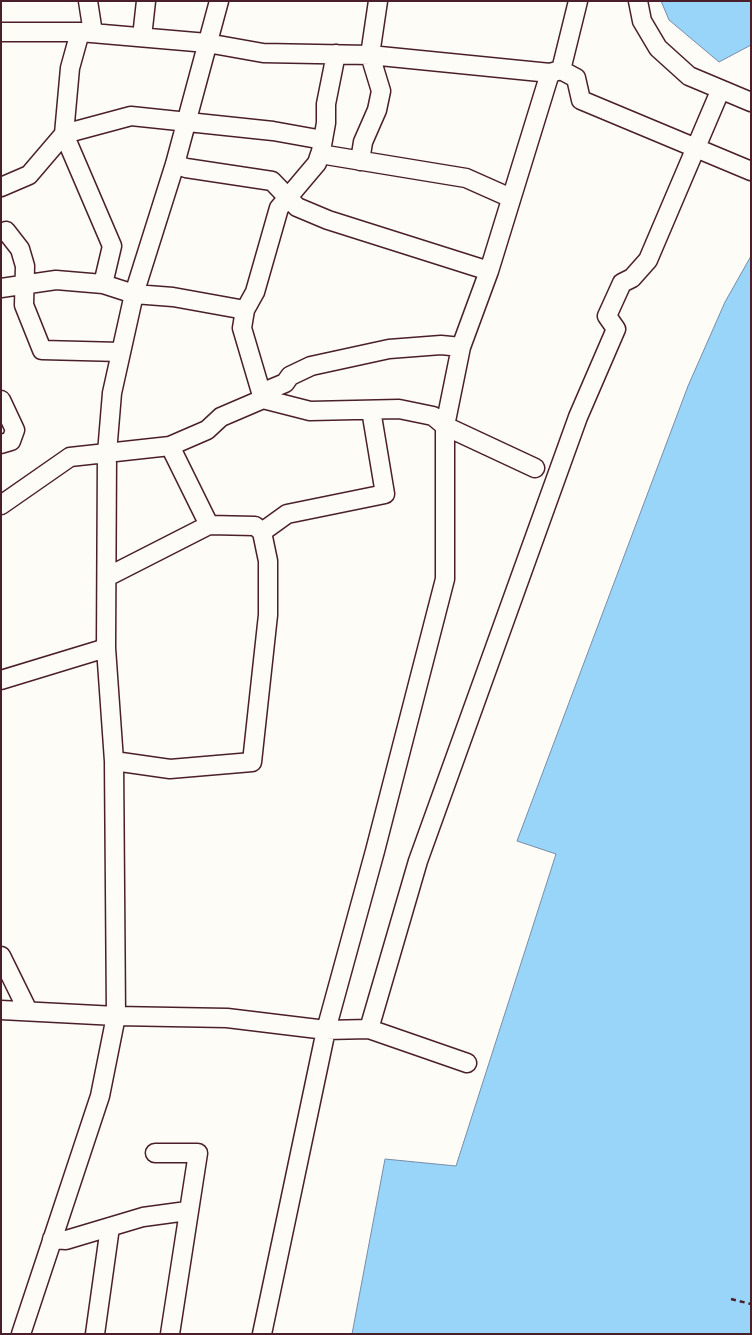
<!DOCTYPE html>
<style>
body{margin:0}
#map{position:relative;width:752px;height:1335px;overflow:hidden;background:#fdfcf7;font-family:"Balsamiq Sans",sans-serif}
canvas{display:block}
.frame{position:absolute;inset:0;border:2px solid #4a1f2b;pointer-events:none}
</style>
<div id="map">
<canvas width="752" height="1335"></canvas>
<div class="frame"></div>
</div>
<script>
const c = document.querySelector('canvas').getContext('2d');
c.lineJoin = 'round';
function fill(path, color) { c.fillStyle = color; c.fill(path, 'evenodd'); }
const poly = rows => new Path2D(rows.map(r => 'M' + r).join(''));
function stroke(path, color, width, dash) { c.strokeStyle = color; c.lineWidth = width; c.lineCap = dash ? 'butt' : 'round'; c.setLineDash(dash || []); c.stroke(path); }
const water = poly([
 [661,1,751,1,751,45,719,62,669,20,661,1],
 [751,256,751,1334,352,1334,385,1159,456,1166,556,854,517,841,688,386,725,302,751,256]
]);
const path = poly([
 [731,1299,751,1304]
]);
const minor = poly([
 [88,1,93,33],
 [638,1,642,21,658,48,689,76,751,102],
 [1,32,80,32,207,43,263,53,370,55,550,73],
 [80,32,70,68,64,134,112,246,103,284,134,294,173,297,245,310],
 [142,37,146,1],
 [561,70,576,78,581,100,751,171],
 [321,151,326,123,326,104,336,54],
 [360,161,363,142,377,110,381,91,370,55,378,1],
 [175,164,186,168,272,181,297,207,328,220,489,271],
 [1,187,29,175,64,134,131,116,273,131,323,140],
 [6,231,20,249,25,266,24,305,42,350,121,352],
 [1,288,56,280,103,284],
 [261,393,285,383,290,376,311,366,389,349,441,345,461,347],
 [263,399,242,328,245,310,255,292,279,208,317,163,320,154,466,178,511,198],
 [1,400,15,430,11,441,1,444],
 [170,446,209,525],
 [1,505,70,457,170,446,207,430,221,417,263,399,310,411,399,409,433,416,445,426,535,468],
 [262,532,287,514,385,494,371,410],
 [107,577,209,525,255,526,262,532,268,561,268,615,252,762,170,769,114,761],
 [1,680,106,648],
 [1,956,28,1011],
 [1,1010,116,1016,227,1018,326,1030,369,1029,467,1063],
 [369,1029,418,861,578,417,616,329,607,316,622,283,632,278,648,260,720,91],
 [155,1153,198,1153,170,1334],
 [52,1239,66,1240,143,1217,187,1211],
 [21,1334,100,1096,116,1016,114,761,106,648,107,453,112,393,134,294,175,164,219,1],
 [95,1334,110,1227],
 [262,1334,326,1030,375,851,445,579,445,426,461,347,489,271,550,73,561,70,578,1]
]);
fill(water, '#98d5f9');
stroke(water, '#798ca7', 1);
stroke(minor, '#4a1f2b', 21);
stroke(path, '#4a1f2b', 2.5, [5, 4]);
stroke(minor, '#fdfcf7', 18);
</script>
